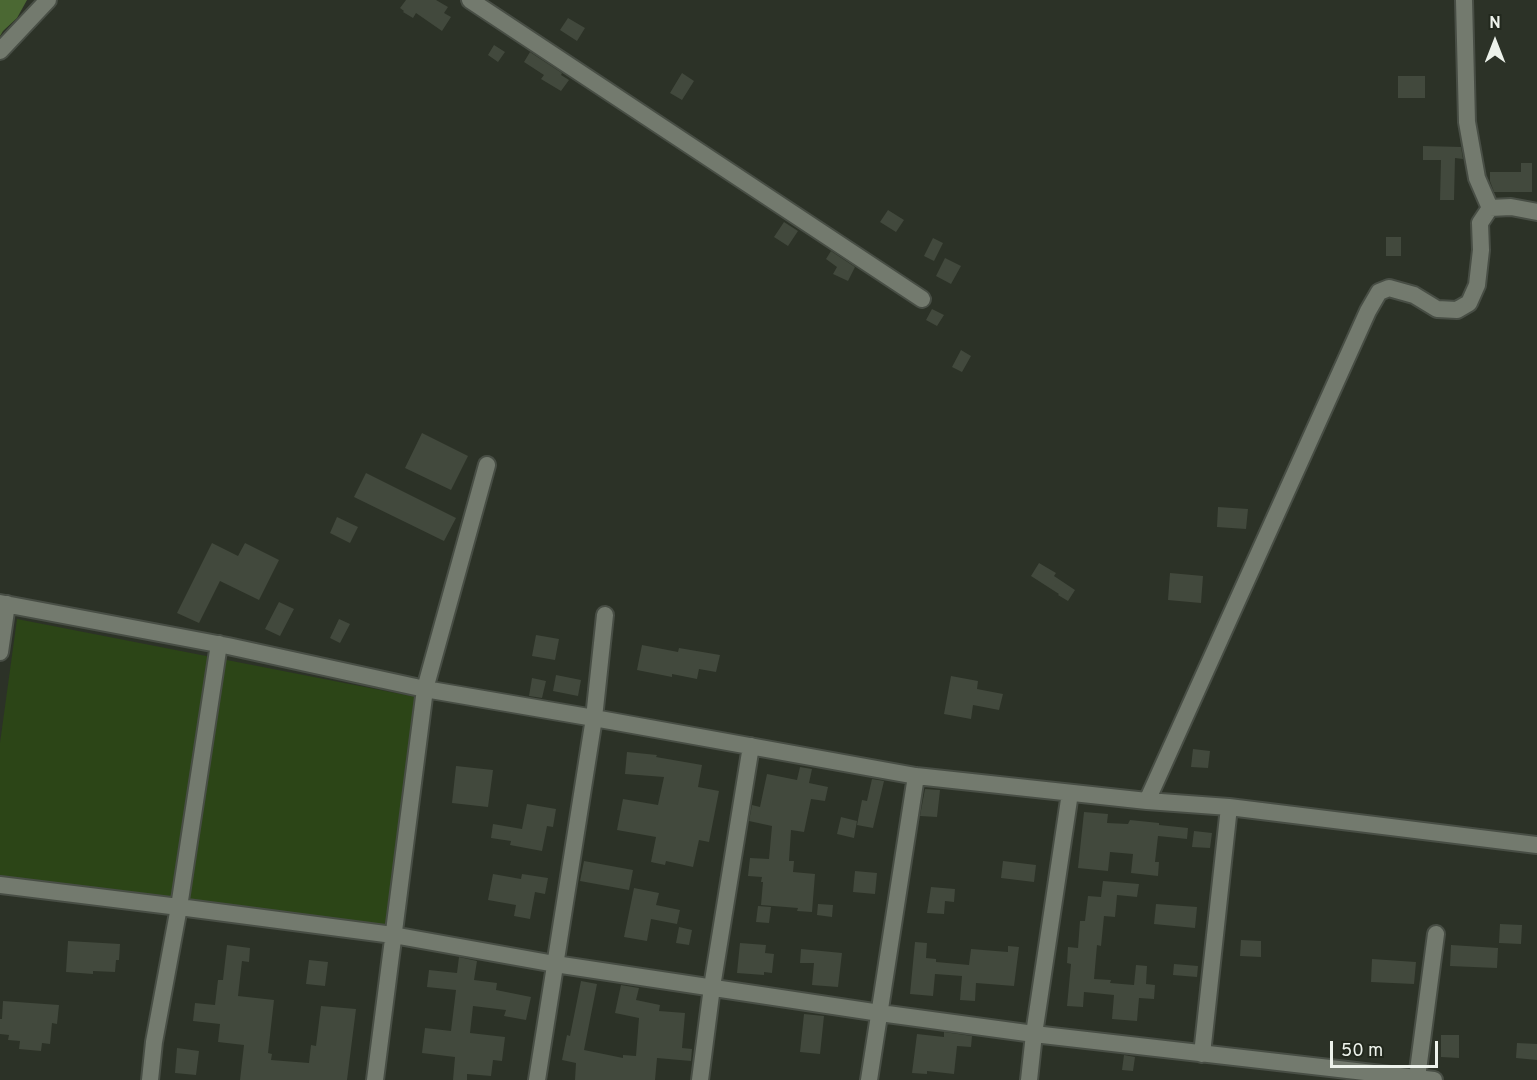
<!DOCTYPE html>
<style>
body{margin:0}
#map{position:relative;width:1537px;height:1080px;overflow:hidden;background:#2c3227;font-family:Overpass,sans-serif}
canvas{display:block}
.north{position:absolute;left:1465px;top:12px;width:60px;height:60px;-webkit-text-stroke:4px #22281d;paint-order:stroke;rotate:0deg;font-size:16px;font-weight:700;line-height:24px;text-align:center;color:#edf2eb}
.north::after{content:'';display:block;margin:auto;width:21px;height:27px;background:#edf2eb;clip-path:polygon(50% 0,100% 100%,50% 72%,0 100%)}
.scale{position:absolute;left:1330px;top:1041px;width:108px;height:27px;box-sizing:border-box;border:3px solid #edf2eb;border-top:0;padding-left:8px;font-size:18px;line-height:21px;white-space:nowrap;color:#edf2eb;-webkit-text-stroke:4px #22281d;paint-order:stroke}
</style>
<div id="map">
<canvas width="1537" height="1080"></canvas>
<div class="north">N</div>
<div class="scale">50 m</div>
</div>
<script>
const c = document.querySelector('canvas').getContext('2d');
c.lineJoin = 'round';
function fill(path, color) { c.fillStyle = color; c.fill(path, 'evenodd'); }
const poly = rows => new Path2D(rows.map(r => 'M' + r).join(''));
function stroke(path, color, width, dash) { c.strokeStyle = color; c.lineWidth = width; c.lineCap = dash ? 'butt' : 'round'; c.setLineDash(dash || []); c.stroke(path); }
const green = poly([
 [17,619,416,697,385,927,0,878,0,743]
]);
const forest = poly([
 [0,0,27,0,17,18,3,31,0,36]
]);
const building = poly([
 [406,0,436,0,448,7,444,13,451,17,442,31,416,13,413,18,403,12,404,11,400,8],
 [568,18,585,28,577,41,560,30],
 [494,45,505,52,498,62,488,55],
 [530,52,562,73,561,75,569,80,561,91,541,79,544,75,524,62],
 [682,73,694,81,682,100,670,93],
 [1398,76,1425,76,1425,98,1398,98],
 [1423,146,1461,147,1463,159,1455,158,1454,200,1440,200,1441,160,1423,160],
 [1521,163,1532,163,1532,192,1494,192,1490,181,1490,172,1521,172],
 [888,210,904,220,896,232,880,222],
 [784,222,798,231,788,246,774,237],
 [1386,237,1401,237,1401,256,1386,256],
 [933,238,943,243,934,261,924,256],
 [831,251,855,267,848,281,833,274,837,267,826,259],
 [945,258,961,266,951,284,936,276],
 [932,309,944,315,937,326,926,320],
 [961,350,971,356,962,372,952,367],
 [422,433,468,456,451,490,405,468],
 [366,473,456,518,444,541,354,497],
 [1218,507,1248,509,1246,529,1217,527],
 [337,517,358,527,350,543,330,533],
 [212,543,238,556,245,543,279,560,259,600,220,581,199,623,177,613],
 [1039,563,1056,573,1054,576,1075,590,1068,601,1058,595,1059,594,1031,576],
 [1170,573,1203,576,1201,603,1168,600],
 [279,602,294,609,280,636,265,629],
 [339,619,350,624,340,643,330,638],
 [536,635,559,639,555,660,532,656],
 [642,645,678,652,679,648,720,655,716,672,699,669,697,679,672,674,672,677,637,670],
 [556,675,581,680,578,696,553,691],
 [951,676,978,681,977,689,1003,694,999,710,973,705,971,719,944,714],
 [532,678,546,681,542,698,529,696],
 [1193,749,1210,751,1208,768,1191,767],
 [627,752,657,755,656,757,702,765,698,787,719,791,709,842,699,840,693,867,666,861,665,865,651,862,656,837,617,830,623,799,658,805,664,777,625,774],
 [456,766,493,770,488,807,452,803],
 [800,767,812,769,809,783,828,787,825,801,811,799,804,832,791,830,789,861,794,861,793,872,815,874,812,912,797,911,798,908,761,905,763,882,761,882,762,877,748,876,750,858,769,859,772,826,749,821,752,805,760,807,767,774,797,780],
 [872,779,884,781,873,828,857,825,862,800,867,801],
 [925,789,940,790,937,817,920,816],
 [527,804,556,809,553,827,547,826,542,851,510,845,511,841,491,838,493,824,522,829],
 [1084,812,1108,814,1107,823,1128,824,1130,820,1159,823,1159,825,1188,828,1187,839,1158,836,1155,862,1159,862,1158,876,1131,873,1133,854,1110,852,1108,871,1078,868],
 [841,817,857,821,854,838,837,834],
 [1194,831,1212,833,1210,848,1192,847],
 [584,861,633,870,629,890,580,881],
 [1003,861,1036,865,1034,882,1001,878],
 [855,871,877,873,875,894,853,892],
 [493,874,521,879,522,874,548,878,545,894,535,892,530,919,514,916,516,905,488,900],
 [1103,881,1139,884,1137,897,1117,895,1115,917,1104,916,1101,946,1097,945,1094,979,1111,980,1110,983,1134,985,1136,965,1147,966,1146,984,1155,985,1154,999,1139,998,1137,1021,1112,1019,1114,995,1084,992,1083,1007,1067,1006,1071,964,1067,963,1068,947,1078,948,1080,921,1085,921,1088,896,1101,897],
 [931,887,955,889,954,902,945,901,944,914,927,913],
 [634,888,659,893,656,905,680,910,677,924,651,919,647,941,624,937],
 [818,904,833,905,832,917,817,915],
 [1156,904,1197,907,1195,928,1154,924],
 [758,906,771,907,769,923,756,922],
 [1500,924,1522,925,1521,944,1499,943],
 [679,927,692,930,689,945,676,943],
 [1241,940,1261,941,1261,957,1240,956],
 [68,941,120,944,119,960,116,960,115,972,93,971,93,974,66,972],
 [915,942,927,943,926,958,936,959,936,962,969,965,971,949,1008,952,1008,946,1019,947,1014,986,976,983,975,1001,960,1000,962,976,935,974,933,996,910,994],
 [740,943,766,945,765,953,774,954,772,973,764,972,764,975,737,973],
 [227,945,250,948,249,962,242,961,238,996,274,1000,268,1053,272,1054,271,1060,309,1063,311,1045,316,1046,321,1006,356,1009,347,1080,240,1080,244,1045,218,1042,220,1024,193,1021,195,1003,215,1005,218,980,223,980],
 [1451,945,1498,948,1497,968,1450,966],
 [801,949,842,953,838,987,812,985,814,963,800,963],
 [459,957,477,961,474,980,497,983,496,990,531,997,526,1020,504,1016,506,1010,473,1006,470,1033,505,1037,502,1061,493,1060,491,1076,467,1074,467,1080,453,1080,455,1057,422,1053,425,1028,451,1031,456,990,427,987,429,970,457,973],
 [1372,959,1416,962,1414,984,1371,982],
 [309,960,328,962,325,986,306,984],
 [1174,964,1198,966,1197,977,1173,975],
 [581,981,597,984,584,1050,623,1058,623,1055,636,1056,639,1018,615,1013,621,985,639,988,636,1000,660,1005,659,1011,685,1013,682,1048,692,1049,691,1061,657,1058,655,1080,575,1080,576,1063,562,1060,567,1035,570,1036],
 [3,1001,59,1005,57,1024,52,1023,50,1044,42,1043,41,1051,19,1049,20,1041,8,1040,9,1035,0,1034,0,1019,2,1019],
 [804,1014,824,1016,820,1054,800,1052],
 [944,1032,972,1036,971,1047,957,1046,954,1074,927,1071,927,1074,912,1073,917,1034,944,1037],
 [1441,1035,1459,1035,1459,1058,1441,1057],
 [1517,1043,1537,1044,1537,1060,1516,1058],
 [177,1048,199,1051,196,1075,175,1073],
 [1124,1055,1135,1057,1133,1071,1122,1070]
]);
const minor = poly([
 [470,0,922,299],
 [1464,0,1467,122,1477,178,1490,208],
 [0,51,48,0],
 [0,603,228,646,425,689,594,718,916,776,1147,801,1229,807,1537,845],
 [0,652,7,604],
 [1147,801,1368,311,1379,292,1389,288,1414,295,1437,309,1457,310,1469,303,1477,285,1481,250,1480,223,1490,208,1511,207,1537,212],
 [0,885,179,907,393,935,555,964,880,1013,1034,1034,1434,1080],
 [1202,1054,1229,807],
 [1417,1078,1436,934],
 [150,1080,154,1042,179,907,219,644],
 [375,1080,425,689,487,465],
 [537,1080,594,718,605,615],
 [700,1080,712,987,751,746],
 [869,1080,916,776],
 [1029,1080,1034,1034,1070,793]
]);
fill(green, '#2c4517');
fill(forest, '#4b6833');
fill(building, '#42493d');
stroke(minor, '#484e45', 20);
stroke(minor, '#737a6e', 16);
</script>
